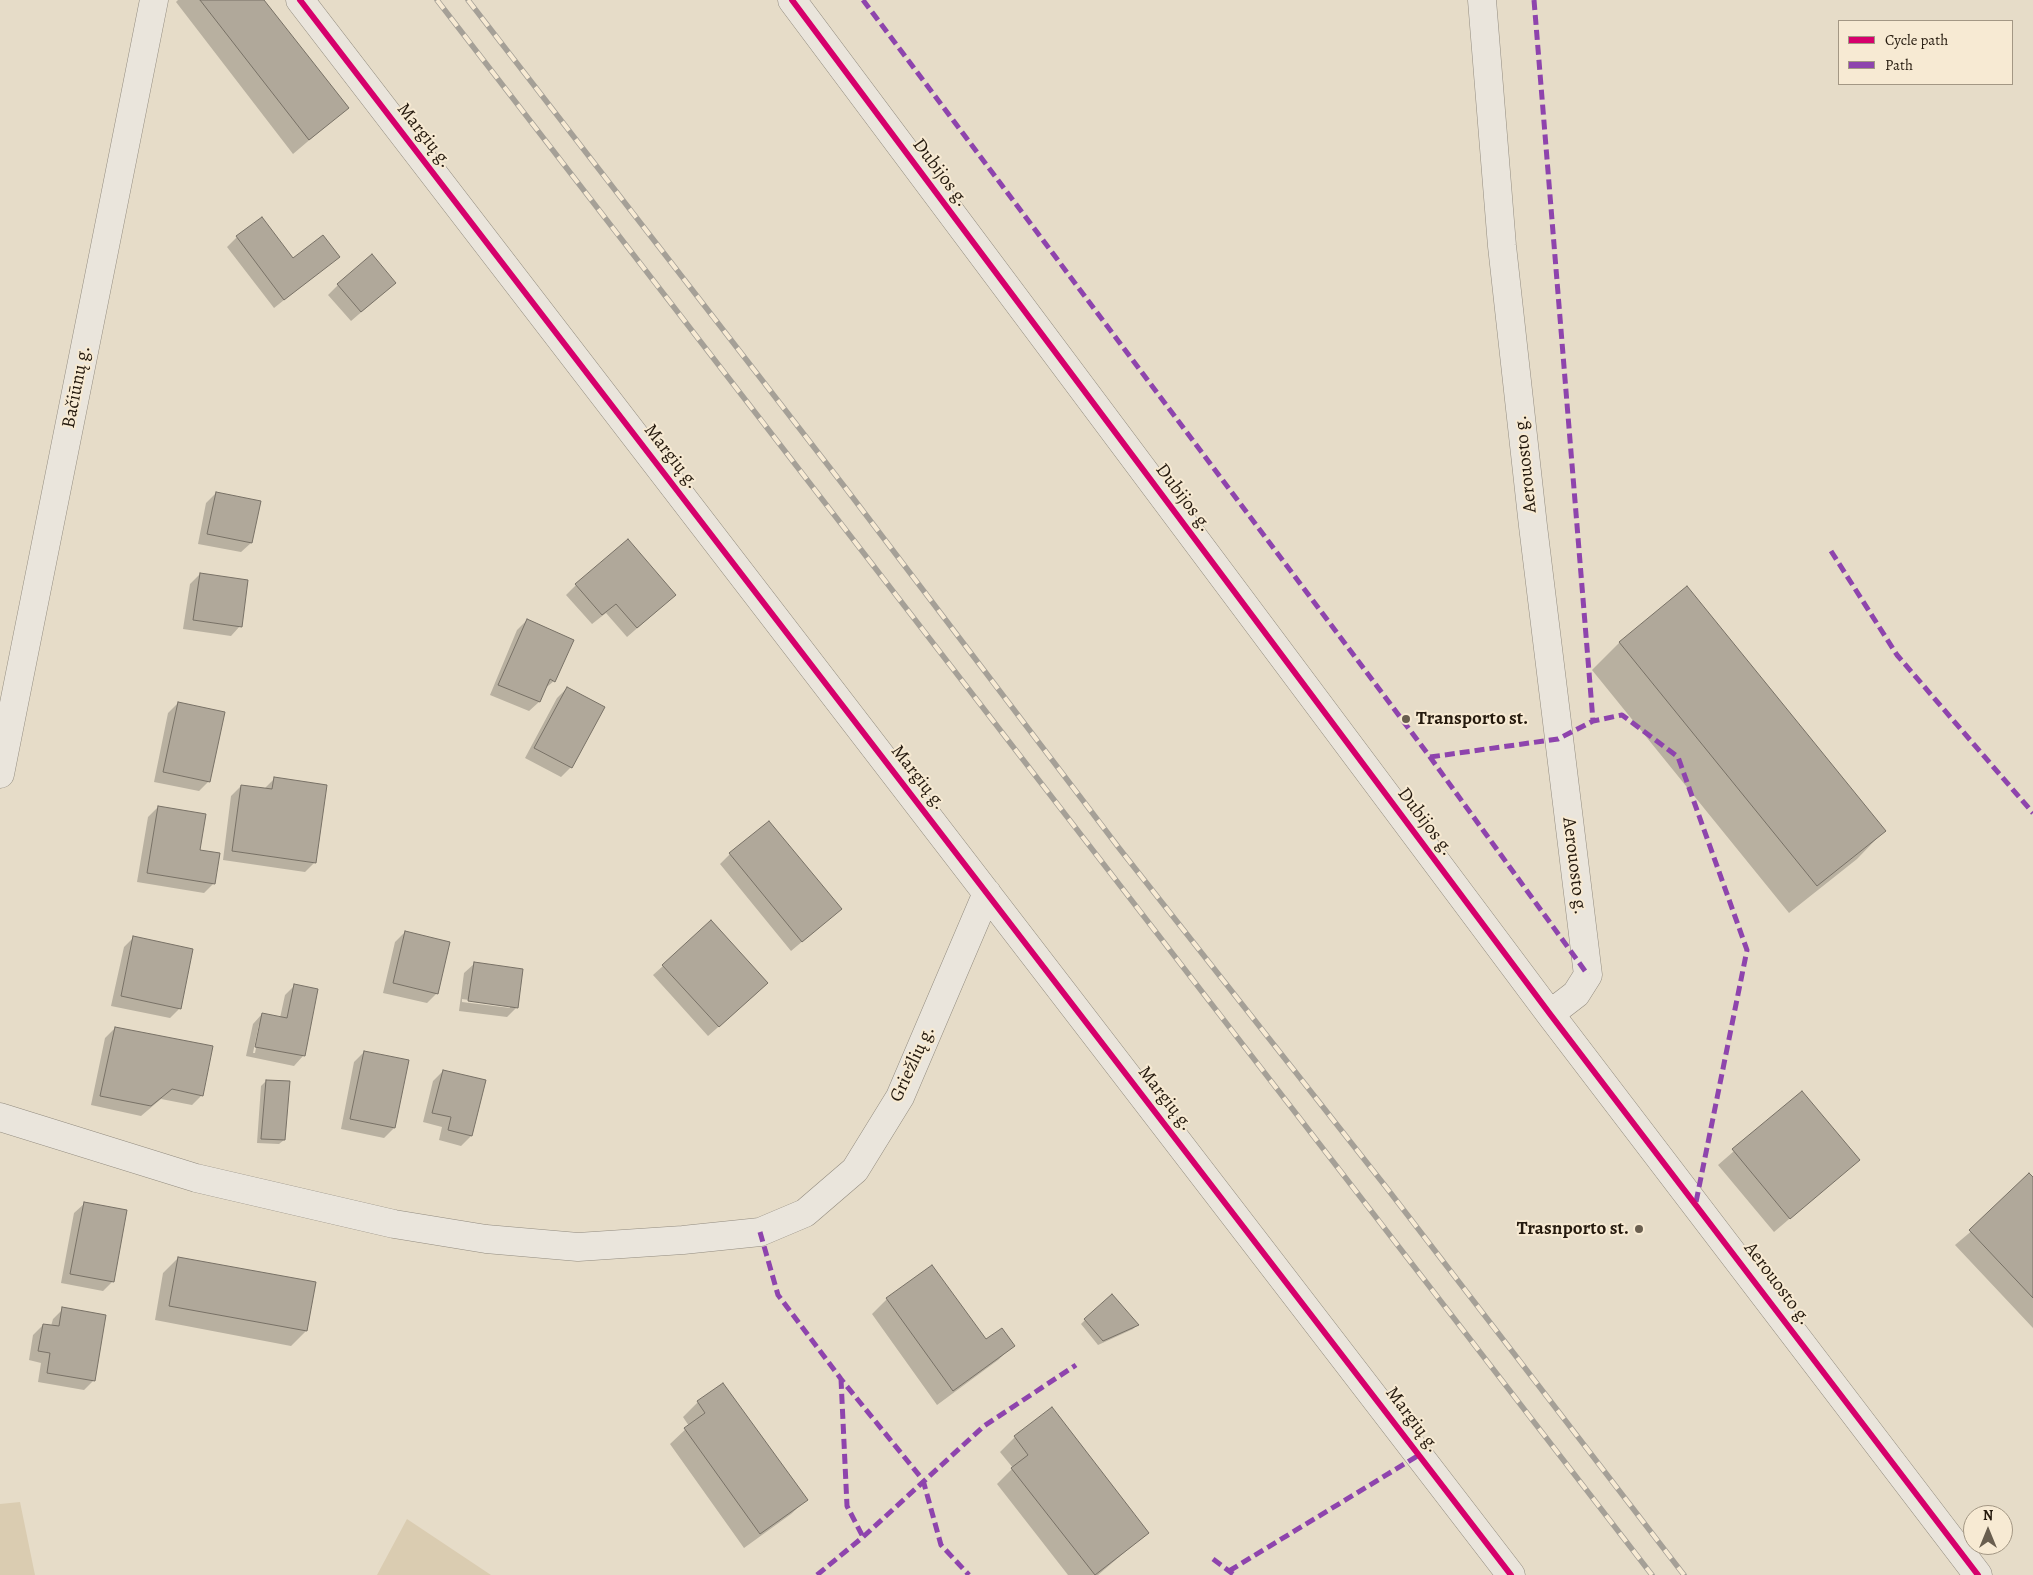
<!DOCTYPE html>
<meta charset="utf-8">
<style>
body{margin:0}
#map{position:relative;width:2033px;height:1575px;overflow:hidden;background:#e6dcc8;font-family:Alegreya,serif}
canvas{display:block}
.legend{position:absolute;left:1838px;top:20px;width:175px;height:65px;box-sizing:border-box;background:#f7ead3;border:1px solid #a39784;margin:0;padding:6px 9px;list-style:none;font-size:15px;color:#251a0e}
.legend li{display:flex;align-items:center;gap:10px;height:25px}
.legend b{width:25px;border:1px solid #a39784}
.north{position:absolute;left:1963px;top:1505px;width:50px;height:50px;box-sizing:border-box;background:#f7ead3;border:1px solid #a39784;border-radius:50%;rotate:0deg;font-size:14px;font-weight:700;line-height:20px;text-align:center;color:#251a0e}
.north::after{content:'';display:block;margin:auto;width:18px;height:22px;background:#695e4f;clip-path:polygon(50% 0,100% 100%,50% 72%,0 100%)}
</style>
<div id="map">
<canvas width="2033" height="1575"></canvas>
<ul class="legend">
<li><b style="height:6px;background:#d6006c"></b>Cycle path</li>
<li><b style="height:6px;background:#8e44ad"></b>Path</li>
</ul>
<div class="north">N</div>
</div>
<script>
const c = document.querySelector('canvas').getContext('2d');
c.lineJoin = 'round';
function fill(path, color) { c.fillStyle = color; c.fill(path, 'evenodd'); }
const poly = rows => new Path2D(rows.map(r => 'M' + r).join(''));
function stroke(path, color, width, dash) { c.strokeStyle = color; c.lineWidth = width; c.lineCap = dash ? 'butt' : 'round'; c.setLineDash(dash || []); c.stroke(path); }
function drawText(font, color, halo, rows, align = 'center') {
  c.font = font + ' Alegreya,serif'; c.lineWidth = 4; c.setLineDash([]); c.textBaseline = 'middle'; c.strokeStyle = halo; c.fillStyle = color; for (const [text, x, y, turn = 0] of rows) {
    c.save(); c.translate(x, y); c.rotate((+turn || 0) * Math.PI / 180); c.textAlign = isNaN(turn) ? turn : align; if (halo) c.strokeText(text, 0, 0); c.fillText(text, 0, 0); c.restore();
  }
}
const green = poly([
 [20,1502,35,1575,0,1575,0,1504],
 [407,1519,491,1575,377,1575]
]);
const shadow = poly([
 [178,0,262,0,347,108,293,154,176,2],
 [237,237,293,259,338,257,274,308,227,247],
 [395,283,351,321,328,295,338,285],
 [216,493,251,543,241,552,198,544,206,503],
 [200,574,240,626,231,636,183,629,190,584],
 [576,585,665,604,627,637,606,613,592,624,566,595],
 [527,620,554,681,543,690,539,702,529,711,490,695,517,630],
 [1620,642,1884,831,1857,859,1789,913,1592,670],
 [567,688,603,707,571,767,561,777,525,758,557,698],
 [178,703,209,781,199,791,154,782,168,713],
 [274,779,315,862,305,872,223,860,231,796,241,786,264,789],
 [158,807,214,883,204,893,137,882,148,817],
 [730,854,841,909,791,951,720,864],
 [405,932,437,993,427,1003,383,993,395,942],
 [134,937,180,1008,170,1018,111,1006,124,947],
 [474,964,517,1007,507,1017,459,1011,464,973],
 [462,999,510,1006,510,1008,462,1002],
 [663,966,757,993,708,1036,653,975],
 [294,986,303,1056,294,1066,246,1056,253,1024,262,1014,280,1018,285,995],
 [259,1024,261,1024,255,1053,253,1053],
 [115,1028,202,1095,192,1105,161,1099,141,1116,91,1105,105,1038],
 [364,1052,394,1128,384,1138,341,1129,354,1062],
 [443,1071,471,1136,461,1146,439,1140,442,1127,423,1122,433,1081],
 [266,1081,284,1140,279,1144,257,1143,261,1086],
 [1802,1092,1858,1160,1774,1232,1718,1165],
 [2033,1179,2033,1328,1955,1245],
 [84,1204,113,1281,103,1291,61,1283,74,1213],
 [178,1258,306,1331,291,1346,155,1320,163,1273],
 [887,1299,986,1341,1013,1346,998,1360,937,1405,872,1314],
 [63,1309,94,1380,84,1390,38,1382,41,1363,29,1360,33,1335,43,1325,51,1326,53,1319],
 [1085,1320,1137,1325,1133,1329,1098,1345,1081,1324],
 [698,1402,806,1500,791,1514,744,1548,670,1444,689,1426,683,1417],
 [1051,1409,1147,1533,1098,1575,1068,1575,997,1484,1013,1468,1000,1452,1015,1437]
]);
const building = poly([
 [200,0,264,0,349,108,309,140,200,0],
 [262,217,293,258,323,235,340,257,284,300,236,236,262,217],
 [372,254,396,283,361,312,337,284,372,254],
 [216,492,261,501,252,543,207,534,216,492],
 [628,539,676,595,637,628,616,604,602,615,575,584,628,539],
 [200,573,248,580,242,627,193,620,200,573],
 [1687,586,1886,831,1817,886,1619,642,1687,586],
 [527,619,574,640,555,682,550,679,540,702,498,685,527,619],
 [567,687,605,707,572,768,534,748,567,687],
 [178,702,225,712,210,782,163,772,178,702],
 [274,777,327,785,316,863,232,851,241,785,272,789,274,777],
 [158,806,206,814,200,850,220,853,215,884,147,873,158,806],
 [769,821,842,909,802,942,729,853,769,821],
 [711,920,768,983,719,1027,662,965,711,920],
 [405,931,450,942,438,994,393,983,405,931],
 [133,936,193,949,181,1009,121,996,133,936],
 [474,962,523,969,518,1008,468,1001,474,962],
 [294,984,318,989,305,1056,255,1047,262,1013,287,1018,294,984],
 [115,1027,213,1046,203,1096,172,1089,151,1106,100,1096,115,1027],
 [364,1051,409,1060,395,1128,350,1119,364,1051],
 [443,1070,486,1080,472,1136,448,1130,451,1117,432,1113,443,1070],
 [266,1080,290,1081,285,1140,261,1139,266,1080],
 [1802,1091,1860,1160,1790,1219,1732,1149,1802,1091],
 [2029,1173,2033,1177,2033,1298,1969,1230,2029,1173],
 [84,1202,127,1210,114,1282,70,1274,84,1202],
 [178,1257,316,1282,307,1331,169,1306,178,1257],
 [932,1265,986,1339,1002,1328,1015,1346,953,1391,886,1298,932,1265],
 [1112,1294,1139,1325,1103,1341,1084,1319,1112,1294],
 [62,1307,106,1315,95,1381,47,1373,50,1353,38,1351,43,1324,59,1326,62,1307],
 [723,1383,808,1500,760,1534,684,1428,705,1413,697,1401,723,1383],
 [1052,1407,1149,1533,1095,1575,1011,1468,1028,1455,1014,1436,1052,1407]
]);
const minor = poly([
 [300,0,1511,1575],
 [792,0,1550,1014,1978,1575],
 [1482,0,1502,246,1533,526,1588,975,1576,994,1550,1014],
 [0,774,154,0],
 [0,1117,196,1178,394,1224,486,1239,578,1247,683,1240,760,1232,805,1213,855,1170,900,1097,987,893]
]);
const rail = poly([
 [437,0,1652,1575],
 [468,0,844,486,1119,848,1386,1187,1684,1575]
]);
const quiet = poly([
 [863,0,1430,757,1588,975],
 [1534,0,1593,721],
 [1831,551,1897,655,2033,813],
 [1430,757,1558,739,1593,721,1622,715,1678,757,1747,950,1696,1202],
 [760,1232,778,1295,841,1379,923,1480,941,1545,969,1575],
 [841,1379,847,1506,863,1537],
 [1213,1559,1233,1574],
 [1229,1571,1419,1455],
 [817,1575,863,1537,984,1426,1076,1365]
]);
const cycleway = poly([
 [300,0,1511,1575],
 [792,0,1550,1014,1978,1575]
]);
const markers = [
 [1406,719,5,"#695e4f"],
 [1639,1229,5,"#695e4f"]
];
const streetNames = [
 ["Margių g.",424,136,52],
 ["Dubijos g.",940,173,53],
 ["Bačiūnų g.",77,387,-79],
 ["Margių g.",671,457,52],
 ["Aerouosto g.",1526,464,-96],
 ["Dubijos g.",1183,498,53],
 ["Margių g.",918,778,52],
 ["Dubijos g.",1425,822,53],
 ["Aerouosto g.",1574,866,83],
 ["Griežlių g.",913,1064,-65],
 ["Margių g.",1165,1099,52],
 ["Aerouosto g.",1777,1284,53],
 ["Margių g.",1412,1420,53]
];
const poiNames = [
 ["Transporto st.",1416,719],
 ["Trasnporto st.",1629,1229,"right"]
];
fill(green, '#daccb1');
fill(shadow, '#0003');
fill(building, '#b0a89a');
stroke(building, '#787166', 1);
stroke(minor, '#928b7f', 29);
stroke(minor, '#eae5dc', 28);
stroke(rail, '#a5a097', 5.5);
stroke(rail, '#f7ead3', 4, [11]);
stroke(quiet, '#8e44ad', 5, [10, 5]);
stroke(cycleway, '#d6006c', 6);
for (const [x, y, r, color] of markers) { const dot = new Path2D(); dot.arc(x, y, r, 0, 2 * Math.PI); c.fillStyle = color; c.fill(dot); stroke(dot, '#f7ead3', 2); }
drawText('19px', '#251a0e', '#f7ead3', streetNames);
drawText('bold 19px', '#251a0e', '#f7ead3', poiNames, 'left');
</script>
